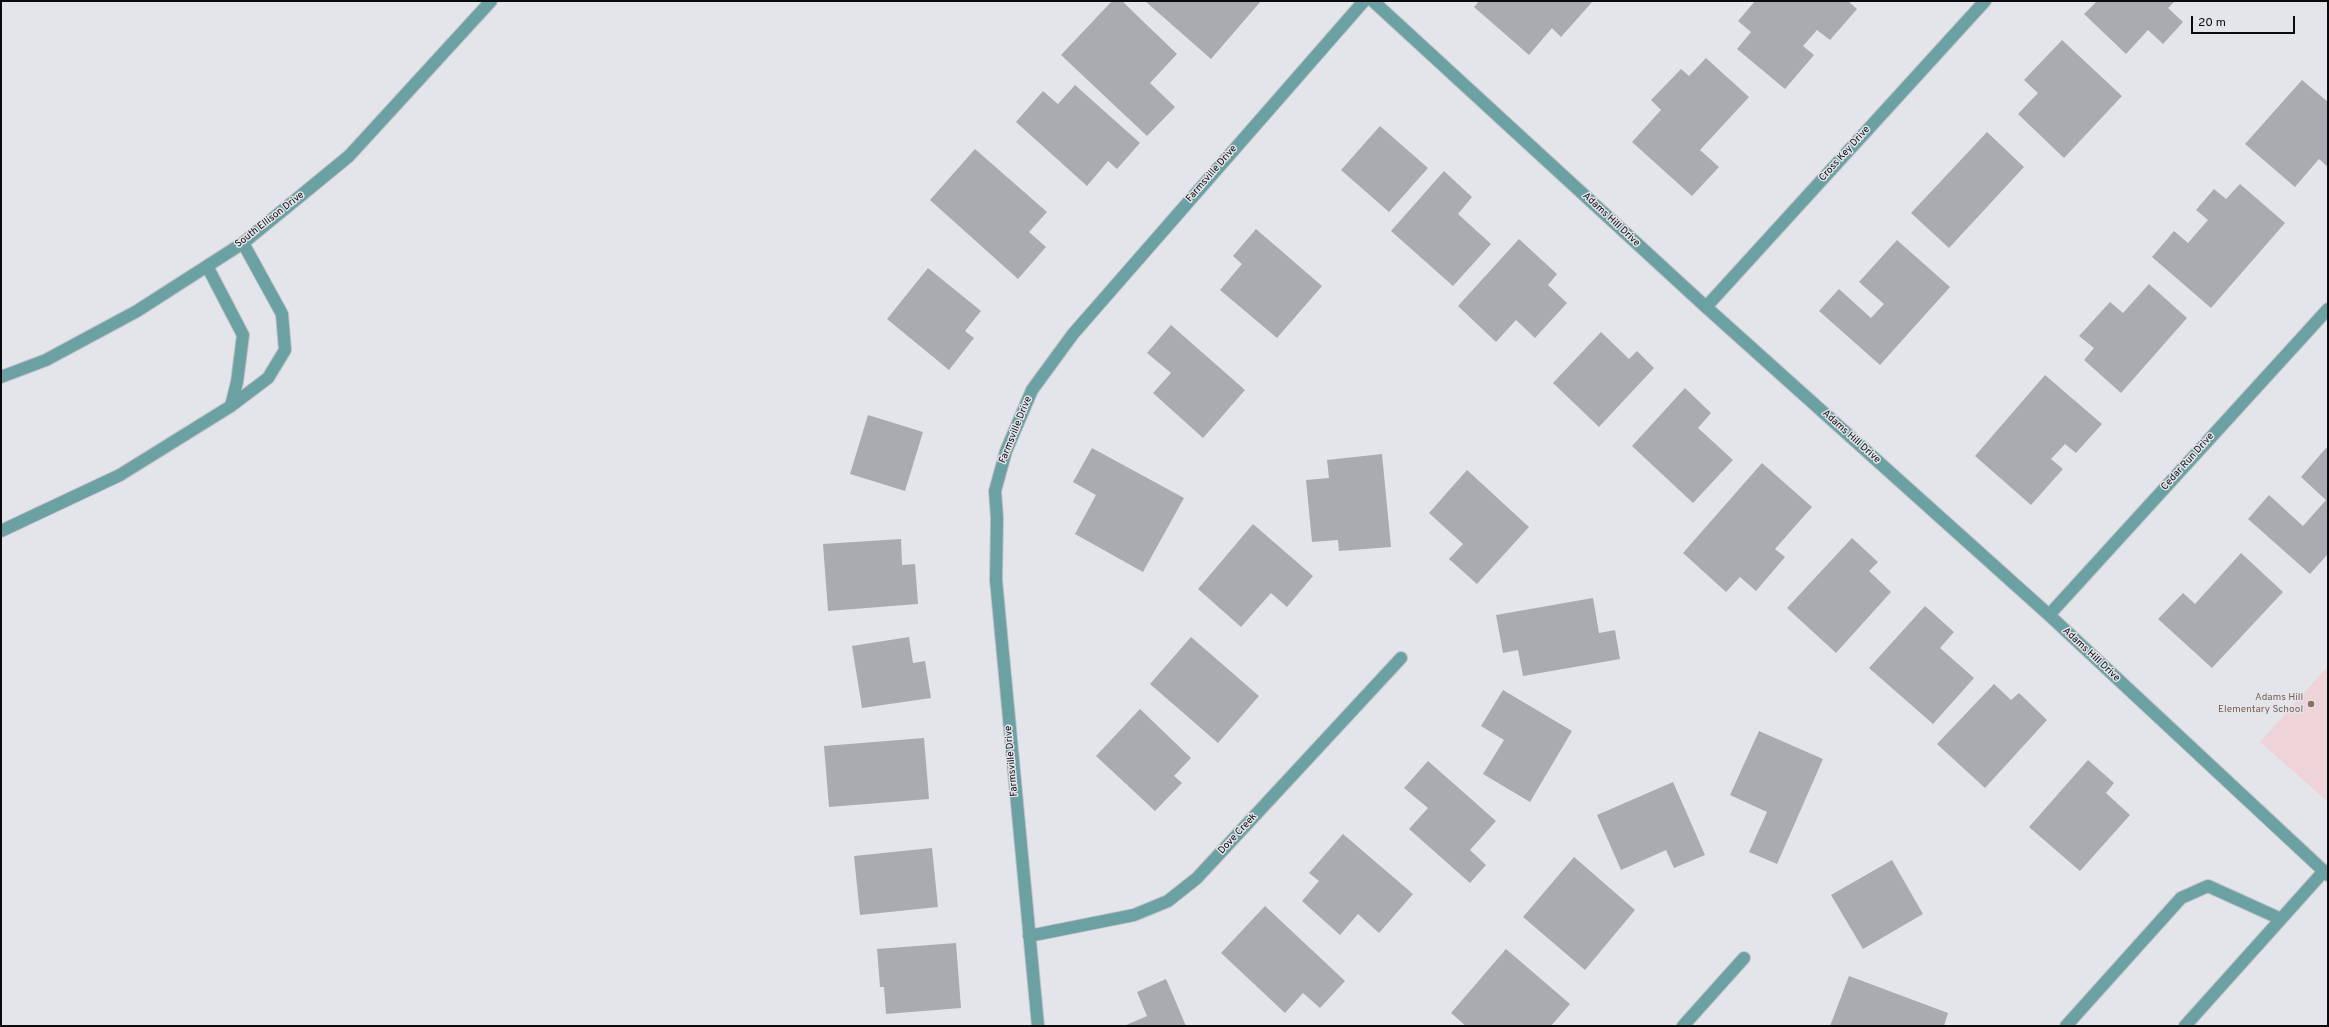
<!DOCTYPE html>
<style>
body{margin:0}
#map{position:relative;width:2329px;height:1027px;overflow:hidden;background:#e4e5eb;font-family:Overpass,sans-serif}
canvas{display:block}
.frame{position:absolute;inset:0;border:2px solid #0b0b0d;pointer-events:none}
.scale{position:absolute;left:2191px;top:16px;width:104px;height:18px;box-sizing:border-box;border:2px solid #0b0b0d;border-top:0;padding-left:5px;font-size:12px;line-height:14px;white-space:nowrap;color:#0b0b0d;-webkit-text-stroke:3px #e4e5eb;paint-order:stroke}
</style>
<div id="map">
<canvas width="2329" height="1027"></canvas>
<div class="frame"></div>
<div class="scale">20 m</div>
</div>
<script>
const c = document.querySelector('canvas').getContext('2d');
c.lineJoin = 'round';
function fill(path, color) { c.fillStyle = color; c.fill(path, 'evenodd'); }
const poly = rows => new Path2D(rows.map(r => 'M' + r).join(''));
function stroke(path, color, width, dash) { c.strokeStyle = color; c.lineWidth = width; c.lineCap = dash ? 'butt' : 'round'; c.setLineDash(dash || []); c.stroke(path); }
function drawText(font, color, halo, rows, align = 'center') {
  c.font = font + ' Overpass,sans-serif'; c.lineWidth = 3; c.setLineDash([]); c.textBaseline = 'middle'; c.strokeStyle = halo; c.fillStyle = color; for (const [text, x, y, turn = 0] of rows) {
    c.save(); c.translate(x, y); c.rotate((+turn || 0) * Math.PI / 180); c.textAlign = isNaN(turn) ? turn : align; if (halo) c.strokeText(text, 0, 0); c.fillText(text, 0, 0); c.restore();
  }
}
const education = poly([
 [2328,666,2328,802,2260,742]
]);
const building = poly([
 [1112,1,1122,1,1177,54,1150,83,1175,107,1147,136,1061,55],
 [1145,1,1261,1,1211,59],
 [1479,1,1593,1,1561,37,1552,28,1529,55,1474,7],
 [1755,1,1848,1,1857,9,1830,40,1817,30,1803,46,1814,55,1785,89,1737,49,1751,32,1738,21],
 [2097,1,2175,1,2168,8,2183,22,2163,44,2148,30,2126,54,2084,14],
 [2062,40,2122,96,2064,158,2018,114,2038,93,2024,80],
 [1706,58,1749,97,1700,150,1719,167,1692,196,1632,142,1661,110,1651,100,1681,69,1689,76],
 [2302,80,2328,102,2328,167,2319,159,2295,187,2245,144],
 [1075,85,1140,143,1117,169,1108,161,1087,186,1016,122,1043,91,1058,104],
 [1380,126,1428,168,1389,212,1341,170],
 [1987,132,2024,167,1949,248,1911,213],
 [975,149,1047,212,1029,232,1046,247,1018,279,930,200],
 [1444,171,1472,197,1458,214,1491,244,1453,286,1391,231],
 [2240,184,2285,223,2211,308,2152,257,2174,231,2188,243,2208,220,2196,210,2214,189,2226,199],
 [1256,229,1322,286,1277,338,1220,290,1242,264,1233,256],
 [1519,239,1557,274,1548,285,1567,303,1535,338,1516,320,1496,342,1458,306],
 [1897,240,1950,287,1880,365,1819,311,1839,289,1871,318,1884,304,1859,282],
 [928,268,981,311,965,331,974,338,949,370,887,319],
 [2149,284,2187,318,2121,393,2084,360,2094,348,2079,336,2110,302,2123,313],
 [1171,325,1245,390,1203,438,1153,393,1171,373,1147,353],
 [1601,332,1629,359,1637,351,1654,368,1599,427,1553,383],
 [2045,375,2102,424,2076,453,2065,444,2051,459,2063,469,2031,505,1975,456],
 [1685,388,1711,413,1698,428,1733,460,1693,503,1632,446],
 [868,415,923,432,905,491,850,474],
 [1092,448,1184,498,1143,572,1075,534,1096,495,1073,482],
 [2326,448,2328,449,2328,554,2310,574,2248,519,2269,495,2303,526,2326,500,2301,477],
 [1382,454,1391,547,1339,551,1338,540,1312,542,1306,480,1329,478,1327,460],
 [1762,463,1812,507,1775,549,1785,557,1756,591,1740,577,1726,592,1683,553],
 [1467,470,1529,527,1477,584,1449,559,1463,544,1429,513],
 [1253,524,1313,576,1287,607,1271,593,1241,627,1198,589],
 [1852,538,1878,562,1869,571,1891,592,1836,653,1787,608],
 [901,539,902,565,915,564,918,604,828,611,823,544],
 [2241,553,2283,592,2212,668,2158,619,2183,593,2195,604],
 [1593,598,1599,633,1615,630,1620,659,1523,676,1518,650,1503,653,1496,615],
 [1925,606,1954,632,1940,648,1974,678,1933,724,1869,668],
 [909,637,913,663,925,661,931,698,862,708,852,646],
 [1191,637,1259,696,1218,743,1150,684],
 [1994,684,2011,700,2019,693,2047,720,1985,788,1937,744],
 [1503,690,1572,731,1530,802,1483,774,1504,740,1481,726],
 [1140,709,1191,758,1174,776,1182,783,1155,811,1096,756],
 [1759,731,1823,759,1777,864,1749,852,1767,812,1730,795],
 [924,738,929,799,829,807,824,746],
 [2088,760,2114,783,2106,793,2130,815,2080,871,2029,827],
 [1428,761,1496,821,1470,850,1486,865,1470,883,1409,829,1428,808,1404,788],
 [1673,782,1705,855,1674,868,1666,850,1621,870,1597,815],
 [1343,834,1413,894,1379,933,1358,914,1340,935,1302,901,1319,881,1309,873],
 [932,848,938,907,860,915,854,856],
 [1574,857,1635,910,1585,970,1523,917],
 [1892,860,1923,914,1863,949,1831,895],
 [1265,906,1345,981,1320,1008,1303,993,1285,1013,1221,953],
 [956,943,961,1008,886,1014,884,987,880,987,877,949],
 [1506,949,1570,1004,1551,1026,1466,1026,1451,1013],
 [1849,976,1948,1013,1944,1026,1830,1026],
 [1166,979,1186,1026,1124,1026,1147,1016,1137,992]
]);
const minor = poly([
 [1373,1,1706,307,2049,615,2328,875],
 [207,266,243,335,237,382,231,406],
 [1706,307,1985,1],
 [1,377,46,360,137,311,243,243,349,156,491,1],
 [1,531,120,475,231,406,268,378,285,350,282,314,243,243],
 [2049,615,2328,309],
 [1029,936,1134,915,1168,901,1197,878,1401,658],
 [1038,1026,996,580,997,518,995,491,1006,451,1032,390,1073,334,1364,1],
 [1683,1026,1744,958],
 [2066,1026,2181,898,2208,886,2281,919,2324,871],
 [2185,1026,2281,919]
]);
const markers = [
 [2311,704,4,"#8d6e63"]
];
const streetNames = [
 ["Cross Key Drive",1845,154,-48],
 ["Farmsville Drive",1212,174,-49],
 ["South Ellison Drive",270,220,-38],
 ["Adams Hill Drive",1611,220,43],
 ["Farmsville Drive",1016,430,-68],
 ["Adams Hill Drive",1851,437,42],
 ["Cedar Run Drive",2188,462,-48],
 ["Adams Hill Drive",2091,655,43],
 ["Farmsville Drive",1012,761,-95],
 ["Dove Creek",1238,834,-47]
];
const educationNames = [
 ["Adams Hill",2303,698],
 ["Elementary School",2303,710]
];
fill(education, '#eed4d9');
fill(building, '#aaabb0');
stroke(minor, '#c1c2c7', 14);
stroke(minor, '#6ca1a3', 12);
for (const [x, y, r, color] of markers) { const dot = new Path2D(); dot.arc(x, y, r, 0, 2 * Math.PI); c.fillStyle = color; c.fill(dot); stroke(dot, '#e4e5eb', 1.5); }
drawText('10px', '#0b0b0d', '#e4e5eb', streetNames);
drawText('10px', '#785e54', '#e4e5eb', educationNames, 'right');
</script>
